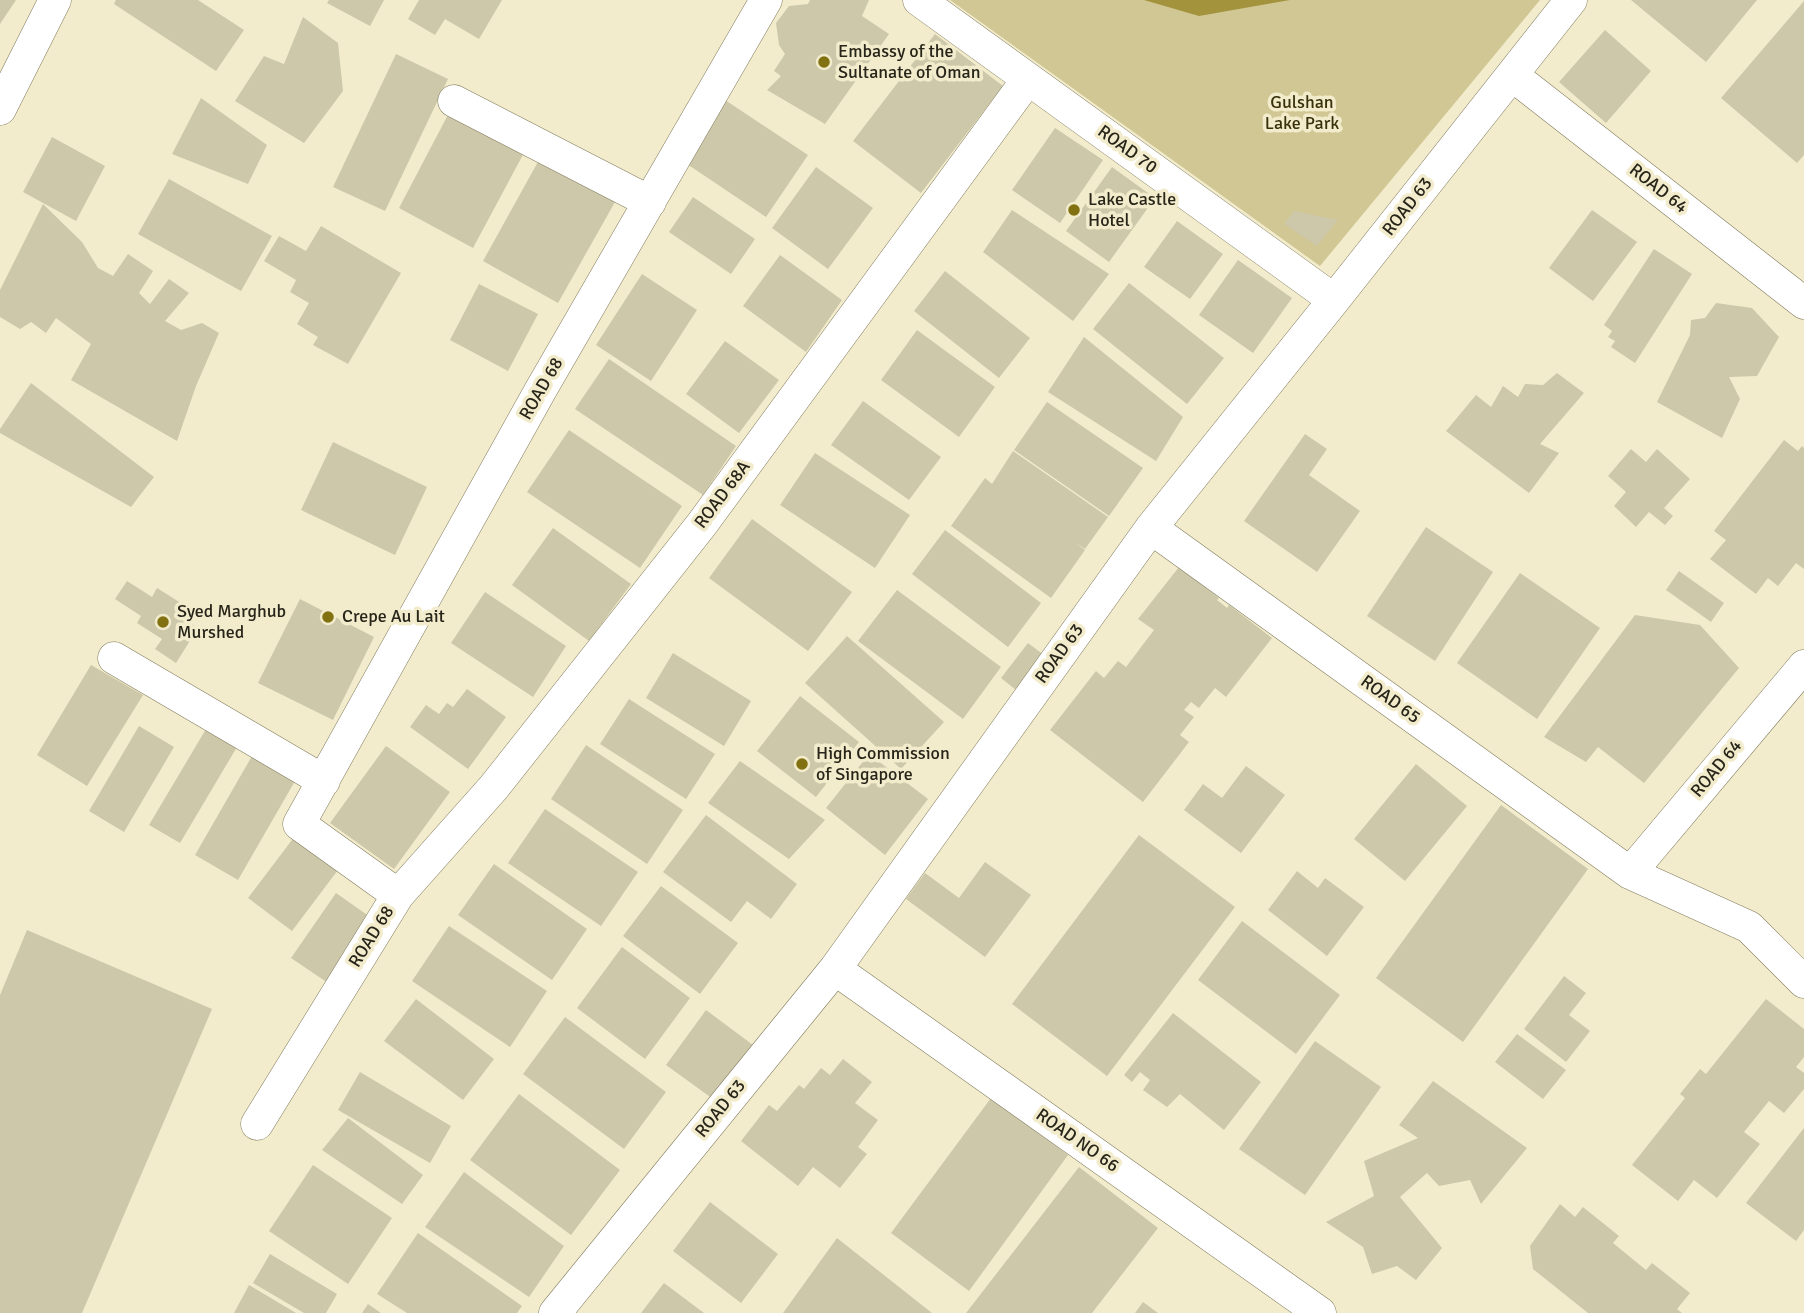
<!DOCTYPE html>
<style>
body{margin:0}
canvas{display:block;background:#f2eccc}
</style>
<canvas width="1804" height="1313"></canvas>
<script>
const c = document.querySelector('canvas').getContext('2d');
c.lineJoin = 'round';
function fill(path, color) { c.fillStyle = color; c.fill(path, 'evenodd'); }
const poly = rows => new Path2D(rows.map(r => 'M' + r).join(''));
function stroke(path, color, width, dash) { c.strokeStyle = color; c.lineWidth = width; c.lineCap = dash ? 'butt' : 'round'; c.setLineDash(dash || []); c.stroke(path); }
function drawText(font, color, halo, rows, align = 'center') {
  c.font = font + ' Signika,sans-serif'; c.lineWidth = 7; c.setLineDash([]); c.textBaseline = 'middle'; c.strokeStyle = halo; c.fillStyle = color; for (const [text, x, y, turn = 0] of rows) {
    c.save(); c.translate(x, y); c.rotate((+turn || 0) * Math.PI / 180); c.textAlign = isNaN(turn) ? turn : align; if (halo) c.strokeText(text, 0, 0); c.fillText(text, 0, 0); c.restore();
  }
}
const green = poly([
 [950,0,1540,0,1320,266]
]);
const water = poly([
 [1144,0,1290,0,1199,16]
]);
const building = poly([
 [0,0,16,0,0,24],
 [116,0,198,0,244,30,216,71,114,4],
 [329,0,384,0,370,26,327,3],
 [419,0,502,0,479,39,445,19,435,35,408,19],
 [810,0,869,0,862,16,889,34,825,124,767,90,781,76,774,71,785,54,779,45,776,23,789,6,808,4],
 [1631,0,1757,0,1706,62],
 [1804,1,1804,155,1797,163,1721,98],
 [303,17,338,43,343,91,304,143,235,101,264,56,284,64],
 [1605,30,1651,71,1606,123,1559,82],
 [935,34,1003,86,921,193,853,141],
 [396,54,448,79,385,211,333,187],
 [201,98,267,145,248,184,172,154],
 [725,100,808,155,766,217,684,162],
 [450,111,525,151,473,248,399,208],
 [1055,128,1103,160,1060,223,1012,190],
 [52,137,105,166,76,221,23,192],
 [539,160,615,202,558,303,483,261],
 [816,167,873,208,828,269,772,228],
 [1112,167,1155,198,1109,262,1066,231],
 [169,179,272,236,241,291,138,234],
 [693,197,755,239,731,274,669,232],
 [43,204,82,242,98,268,113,276,128,254,153,271,139,293,150,304,169,279,189,293,165,321,181,330,202,323,219,333,196,386,177,441,71,380,91,344,56,318,46,333,31,322,20,329,0,317,0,290],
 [1012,210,1109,274,1073,321,983,252],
 [1592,210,1637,242,1593,301,1549,268],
 [1294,211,1338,220,1317,246,1284,224],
 [1177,221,1223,254,1190,299,1144,267],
 [321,226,401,273,348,364,313,345,318,337,297,324,309,303,290,292,296,280,264,261,279,236,306,251],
 [1654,249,1692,274,1635,363,1611,347,1615,341,1608,337,1612,331,1604,325],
 [780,255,842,300,806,352,743,306],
 [1238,260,1292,298,1253,353,1199,315],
 [945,271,1030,338,999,378,914,311],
 [642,274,697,310,651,381,596,345],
 [1129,283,1224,358,1187,404,1093,329],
 [479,284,538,314,508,371,450,340],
 [1716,303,1752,308,1779,337,1757,376,1729,377,1740,399,1722,438,1657,402,1690,335,1691,320,1705,318],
 [917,330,995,387,959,437,881,380],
 [1084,337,1183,417,1156,461,1048,392],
 [725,341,779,380,739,433,686,394],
 [609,359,736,446,703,495,575,409],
 [1557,373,1584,393,1540,444,1559,453,1529,493,1446,431,1476,395,1491,407,1503,386,1518,397,1525,384,1543,385],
 [31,383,154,477,131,507,0,433,0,429],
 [863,401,941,457,909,500,831,445],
 [1047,402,1143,468,1109,516,1014,450],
 [569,430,682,506,640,568,527,492],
 [1305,434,1327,449,1309,475,1360,511,1317,572,1244,521],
 [1784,440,1798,451,1802,446,1804,448,1804,569,1796,563,1778,586,1768,578,1756,594,1710,559,1726,540,1714,531],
 [333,442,427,487,395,555,301,510],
 [1631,449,1646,462,1657,449,1690,479,1664,508,1673,516,1665,525,1649,512,1636,527,1614,506,1626,492,1608,476],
 [1013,451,1108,517,1085,549,1075,543,1085,550,1051,598,951,526,985,478,992,484],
 [815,453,910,515,875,568,780,505],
 [752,519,852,592,808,651,709,578],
 [1426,527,1493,572,1435,661,1367,616],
 [553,528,631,584,589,641,512,585],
 [945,530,1041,603,1008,647,912,574],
 [1179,567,1219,598,1217,600,1227,608,1229,605,1272,638,1226,697,1215,688,1199,708,1191,702,1184,710,1194,717,1180,735,1189,742,1143,802,1050,730,1096,671,1104,678,1118,661,1126,667,1154,630,1138,619],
 [1679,571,1724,603,1711,622,1666,590],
 [1520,573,1600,628,1537,719,1457,663],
 [127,581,152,597,157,588,192,610,185,620,198,628,176,663,155,649,162,639,137,623,141,616,115,599],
 [897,590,1001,667,963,719,858,641],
 [485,592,566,646,533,697,451,643],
 [300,599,374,637,333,720,258,683],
 [1635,615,1700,625,1739,668,1644,783,1598,747,1586,762,1544,737],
 [847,636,944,722,901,769,805,683],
 [1028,643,1048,658,1021,694,1001,678],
 [673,653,751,701,724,746,646,698],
 [91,665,143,695,87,786,37,755],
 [467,689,506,717,468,769,410,727,426,705,439,714,447,703,453,707],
 [800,696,859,742,816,797,757,751],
 [629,699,715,754,686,799,600,744],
 [139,726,174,747,124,832,89,811],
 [206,729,237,747,180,843,149,825],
 [586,745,683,810,647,864,551,799],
 [386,746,450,792,394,869,330,823],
 [869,754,928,799,885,855,826,808],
 [252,756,295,781,238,880,195,855],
 [740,761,825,820,789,859,708,803],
 [1416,764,1467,806,1405,881,1354,839],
 [1246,766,1285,795,1241,853,1184,810,1203,784,1222,798],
 [1501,805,1588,869,1463,1042,1376,978],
 [545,809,638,872,601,926,508,863],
 [706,815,797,884,771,919,747,901,731,922,663,872],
 [298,832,341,866,292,931,248,898],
 [1139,835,1235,907,1107,1076,1012,1004],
 [985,862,1031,895,985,957,906,899,925,873,959,898],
 [494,864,587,929,552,980,458,915],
 [1297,871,1318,888,1325,878,1364,907,1327,956,1268,910],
 [661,886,738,943,700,994,623,936],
 [336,893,373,919,328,983,291,958],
 [1242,921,1340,995,1296,1054,1198,980],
 [449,926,547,991,510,1047,412,981],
 [27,930,212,1009,82,1313,0,1313,0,995],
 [622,947,690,998,645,1059,577,1008],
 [1564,976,1586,993,1569,1015,1590,1031,1566,1062,1524,1029],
 [416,999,494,1059,463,1100,384,1041],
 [1766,999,1804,1029,1804,1057,1796,1067,1804,1073,1804,1089,1784,1113,1769,1101,1744,1132,1760,1144,1717,1198,1694,1180,1678,1201,1632,1165,1685,1098,1680,1094,1700,1069,1706,1074],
 [706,1010,753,1045,713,1099,666,1065],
 [1173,1013,1261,1082,1224,1130,1180,1094,1167,1107,1143,1090,1150,1080,1140,1072,1132,1082,1124,1075],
 [565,1017,666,1092,624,1149,523,1074],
 [1517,1034,1566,1070,1543,1099,1495,1062],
 [1315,1041,1381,1087,1305,1195,1239,1149],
 [843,1059,872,1082,855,1103,878,1120,858,1147,867,1154,840,1188,813,1167,798,1186,741,1141,769,1105,777,1111,799,1085,804,1089,821,1068,830,1075],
 [360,1072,451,1126,430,1163,338,1110],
 [1433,1081,1527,1148,1481,1204,1470,1180,1439,1186,1427,1173,1400,1197,1442,1248,1416,1280,1397,1266,1372,1274,1363,1247,1326,1222,1374,1196,1364,1161,1418,1138,1399,1125],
 [519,1094,620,1170,571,1235,470,1160],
 [991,1098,1068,1155,969,1291,891,1233],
 [348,1118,423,1175,402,1204,322,1150],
 [1804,1128,1804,1230,1796,1241,1746,1203],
 [313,1165,392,1218,348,1284,269,1231],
 [1079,1167,1158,1228,1092,1313,966,1313],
 [464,1172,564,1246,529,1297,425,1227],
 [710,1202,778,1254,741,1303,673,1251],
 [1560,1204,1575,1217,1583,1207,1619,1236,1613,1243,1646,1270,1652,1263,1690,1293,1677,1309,1682,1313,1588,1313,1533,1269,1530,1246],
 [418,1233,522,1306,517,1313,407,1313,377,1294],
 [837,1238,932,1313,783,1313],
 [270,1254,337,1294,326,1313,304,1313,253,1283],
 [664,1283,704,1313,641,1313],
 [249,1285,296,1313,234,1313],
 [1143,1302,1158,1313,1135,1313],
 [368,1304,381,1313,362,1313]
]);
const minor = poly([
 [919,0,1334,300],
 [1512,75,1804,303],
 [454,101,650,202],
 [0,109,55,0],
 [1151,528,1630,873,1749,927,1804,982],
 [114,658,324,781],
 [1630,873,1804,666],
 [398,895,494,787,702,524,1028,79],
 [835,969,1320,1313],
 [257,1124,398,895,299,824,540,391,766,0],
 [555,1313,835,969,1151,528,1334,300,1571,0]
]);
const markers = [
 [824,62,7,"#817110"],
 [1074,210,7,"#817110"],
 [328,617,7,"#817110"],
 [163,622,7,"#817110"],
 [802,764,7,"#817110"]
];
const poiNames = [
 ["Embassy of the",838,52],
 ["Sultanate of Oman",838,73],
 ["Lake Castle",1088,200],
 ["Hotel",1088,221],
 ["Syed Marghub",177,612],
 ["Murshed",177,633],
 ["Crepe Au Lait",342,617],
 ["High Commission",816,754],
 ["of Singapore",816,775]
];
const parkNames = [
 ["Gulshan",1302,103],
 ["Lake Park",1302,124]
];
const streetNames = [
 ["ROAD 70",1127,150,36],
 ["ROAD 64",1658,189,38],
 ["ROAD 63",1408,207,-52],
 ["ROAD 68",542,389,-60],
 ["ROAD 68A",723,495,-53],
 ["ROAD 63",1060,654,-54],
 ["ROAD 65",1390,700,36],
 ["ROAD 64",1717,769,-50],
 ["ROAD 68",372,937,-58],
 ["ROAD 63",721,1109,-51],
 ["ROAD NO 66",1077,1141,35]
];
fill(green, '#d1c795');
fill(water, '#a3933d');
fill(building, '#cdc8a9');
stroke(minor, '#817b5e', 33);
stroke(minor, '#fff', 32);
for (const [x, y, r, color] of markers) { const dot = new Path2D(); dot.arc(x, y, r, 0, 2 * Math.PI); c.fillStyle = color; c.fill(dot); stroke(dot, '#f2eccc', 2.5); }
drawText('18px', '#272419', '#f2eccc', poiNames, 'left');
drawText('18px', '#38310b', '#f2eccc', parkNames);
drawText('18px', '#272419', '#f2eccc', streetNames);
</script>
